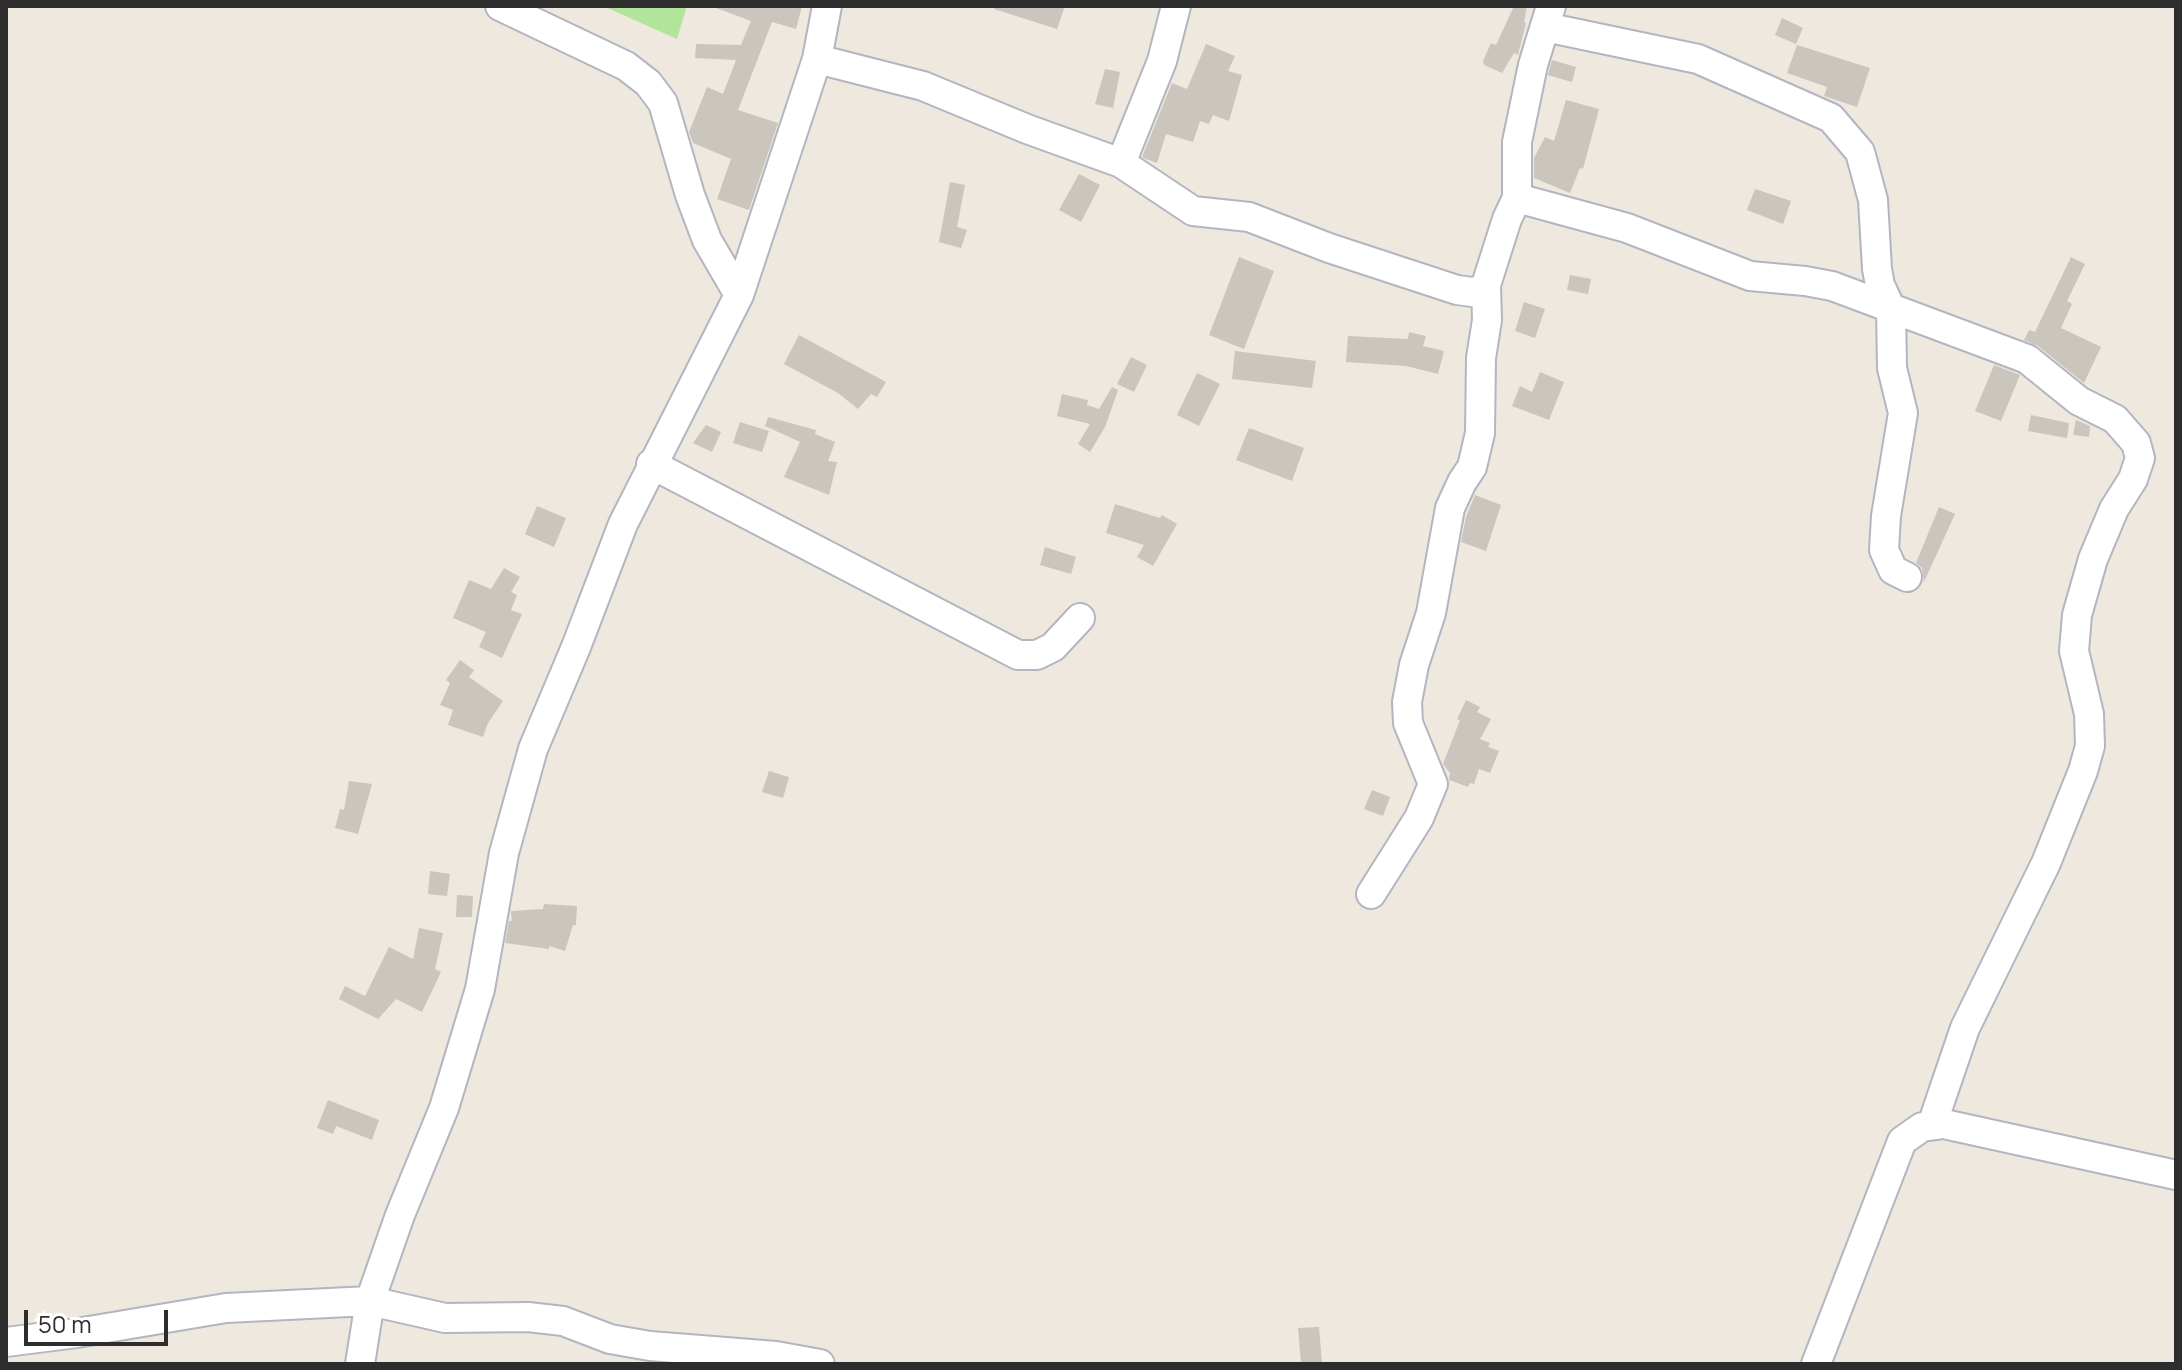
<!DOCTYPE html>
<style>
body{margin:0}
#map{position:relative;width:2182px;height:1370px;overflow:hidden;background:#eee8df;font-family:Manrope,sans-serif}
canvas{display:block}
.frame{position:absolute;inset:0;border:8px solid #2d2d2d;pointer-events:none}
.scale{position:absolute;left:24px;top:1310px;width:144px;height:36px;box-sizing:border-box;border:4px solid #2d2d2d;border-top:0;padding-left:10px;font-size:24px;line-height:28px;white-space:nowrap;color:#2d2d2d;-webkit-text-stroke:6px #fff;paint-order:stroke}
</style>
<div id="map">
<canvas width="2182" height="1370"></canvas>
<div class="frame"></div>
<div class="scale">50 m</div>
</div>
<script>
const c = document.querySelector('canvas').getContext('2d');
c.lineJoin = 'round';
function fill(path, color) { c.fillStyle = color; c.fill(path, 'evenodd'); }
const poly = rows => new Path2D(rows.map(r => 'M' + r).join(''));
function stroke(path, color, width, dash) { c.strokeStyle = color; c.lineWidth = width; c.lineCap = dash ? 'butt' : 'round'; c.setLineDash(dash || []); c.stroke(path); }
const green = poly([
 [603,6,687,6,677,39]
]);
const building = poly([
 [716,6,802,6,796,29,772,22,738,110,778,123,749,210,717,199,731,159,693,143,689,132,707,87,723,94,736,60,695,58,696,44,741,45,751,21,716,8],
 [995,6,1065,6,1057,29,994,9],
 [1514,6,1527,6,1524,22,1526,23,1518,55,1514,53,1502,73,1484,65,1483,61,1491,43,1496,45],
 [1782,18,1803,28,1796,44,1775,35],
 [1206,44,1235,56,1228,71,1242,75,1229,121,1213,115,1209,124,1200,121,1193,142,1166,134,1157,163,1146,159,1142,157,1172,83,1187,89],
 [1797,45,1870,68,1857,107,1824,96,1827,87,1787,73],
 [1552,60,1576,67,1572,82,1548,75],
 [1105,69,1120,72,1113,108,1095,104],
 [1566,100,1599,109,1583,169,1580,168,1570,193,1534,178,1534,158,1545,137,1554,141],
 [1079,174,1100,185,1081,222,1059,210],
 [950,182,965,185,957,227,967,230,961,248,939,242],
 [1755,189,1791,201,1783,224,1747,210],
 [1239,257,1274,271,1244,349,1209,335],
 [2071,257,2085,264,2067,301,2072,304,2061,328,2101,347,2084,383,2038,346,2024,340,2029,330,2035,332],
 [1570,275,1591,279,1588,294,1567,290],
 [1524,302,1545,309,1535,338,1515,331],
 [1409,332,1426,336,1423,346,1444,351,1438,374,1406,366,1346,362,1348,336,1408,339],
 [799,335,886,382,877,397,871,394,858,409,838,393,784,364],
 [1235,351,1316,361,1312,388,1232,379],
 [1131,357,1147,365,1134,392,1117,384],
 [1994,365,2020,375,2001,421,1975,411],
 [1540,372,1564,382,1549,420,1512,406,1520,386,1532,392],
 [1197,373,1220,384,1199,426,1177,415],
 [1112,387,1118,390,1105,427,1090,452,1078,444,1090,424,1057,416,1062,394,1088,400,1087,405,1099,409],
 [2031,415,2069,423,2067,438,2028,431],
 [768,417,816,430,815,434,835,442,828,461,837,462,829,495,784,477,800,442,765,426],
 [2076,420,2090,426,2089,437,2073,435],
 [740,422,769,431,762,452,733,443],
 [706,425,721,432,712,452,693,443],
 [1249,428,1304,448,1292,481,1236,460],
 [1475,495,1501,505,1486,551,1461,542,1466,517],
 [1115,504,1160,518,1162,515,1177,524,1153,566,1137,557,1144,545,1106,533],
 [537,506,566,518,554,547,525,534],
 [1939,507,1955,514,1924,582,1922,568,1916,563],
 [1045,547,1076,557,1071,574,1040,565],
 [504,568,520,577,511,592,517,595,511,610,522,614,502,658,479,647,486,632,453,618,469,580,491,589],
 [460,660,474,670,469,677,503,701,488,723,483,737,448,725,453,710,440,705,450,683,446,680],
 [1466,700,1480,707,1477,712,1491,719,1480,739,1490,743,1488,747,1499,751,1490,773,1479,769,1474,784,1470,783,1468,787,1449,780,1450,773,1443,764,1460,720,1457,719],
 [769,771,789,777,783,798,762,792],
 [349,781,372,784,358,834,335,828,340,809,344,810],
 [1372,790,1390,797,1383,816,1364,809],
 [430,871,450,874,447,896,428,894],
 [457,895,473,896,472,917,456,917],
 [544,904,577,906,576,925,573,925,565,951,549,946,549,949,505,943,509,921,512,921,511,911,543,909],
 [419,928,443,933,435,969,441,972,422,1012,396,999,378,1019,339,999,345,986,365,996,389,947,413,959],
 [328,1100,379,1120,372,1140,336,1126,333,1134,317,1128],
 [1319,1327,1322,1364,1301,1364,1298,1328]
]);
const minor = poly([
 [500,6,626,66,648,83,663,103,690,195,707,240,739,295],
 [1545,27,1698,59,1831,118,1860,152,1873,200,1877,269,1880,285,1891,309,1892,368,1903,413,1886,516,1884,550,1893,570,1907,577],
 [817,59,923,86,1027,129,1121,163,1193,211,1249,217,1329,248,1457,290,1472,292,1480,290,1486,285,1507,219,1517,198,1517,142,1533,65,1551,6],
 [1121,163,1162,61,1176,6],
 [1517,198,1627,228,1750,276,1805,281,1832,286,2027,359,2079,401,2115,419,2136,443,2140,458,2133,479,2114,509,2093,559,2077,615,2074,651,2089,714,2090,746,2083,771,2046,863,1965,1028,1935,1116],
 [651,464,1018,655,1037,655,1053,647,1080,618],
 [1371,894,1419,818,1433,784,1408,723,1407,702,1414,665,1431,613,1450,508,1462,482,1472,467,1480,433,1481,358,1487,320,1486,285],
 [6,1342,77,1333,226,1308,370,1301,445,1318,528,1317,563,1321,610,1339,650,1346,776,1356,820,1364],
 [360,1364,370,1301,400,1215,444,1108,480,989,504,853,533,749,576,647,623,524,739,295,817,59,827,6],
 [1816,1364,1902,1141,1922,1127,1944,1124,2176,1175]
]);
fill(green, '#b2e49c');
fill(building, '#cac6bd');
stroke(minor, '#b3b5c0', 32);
stroke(minor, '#fff', 28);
</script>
